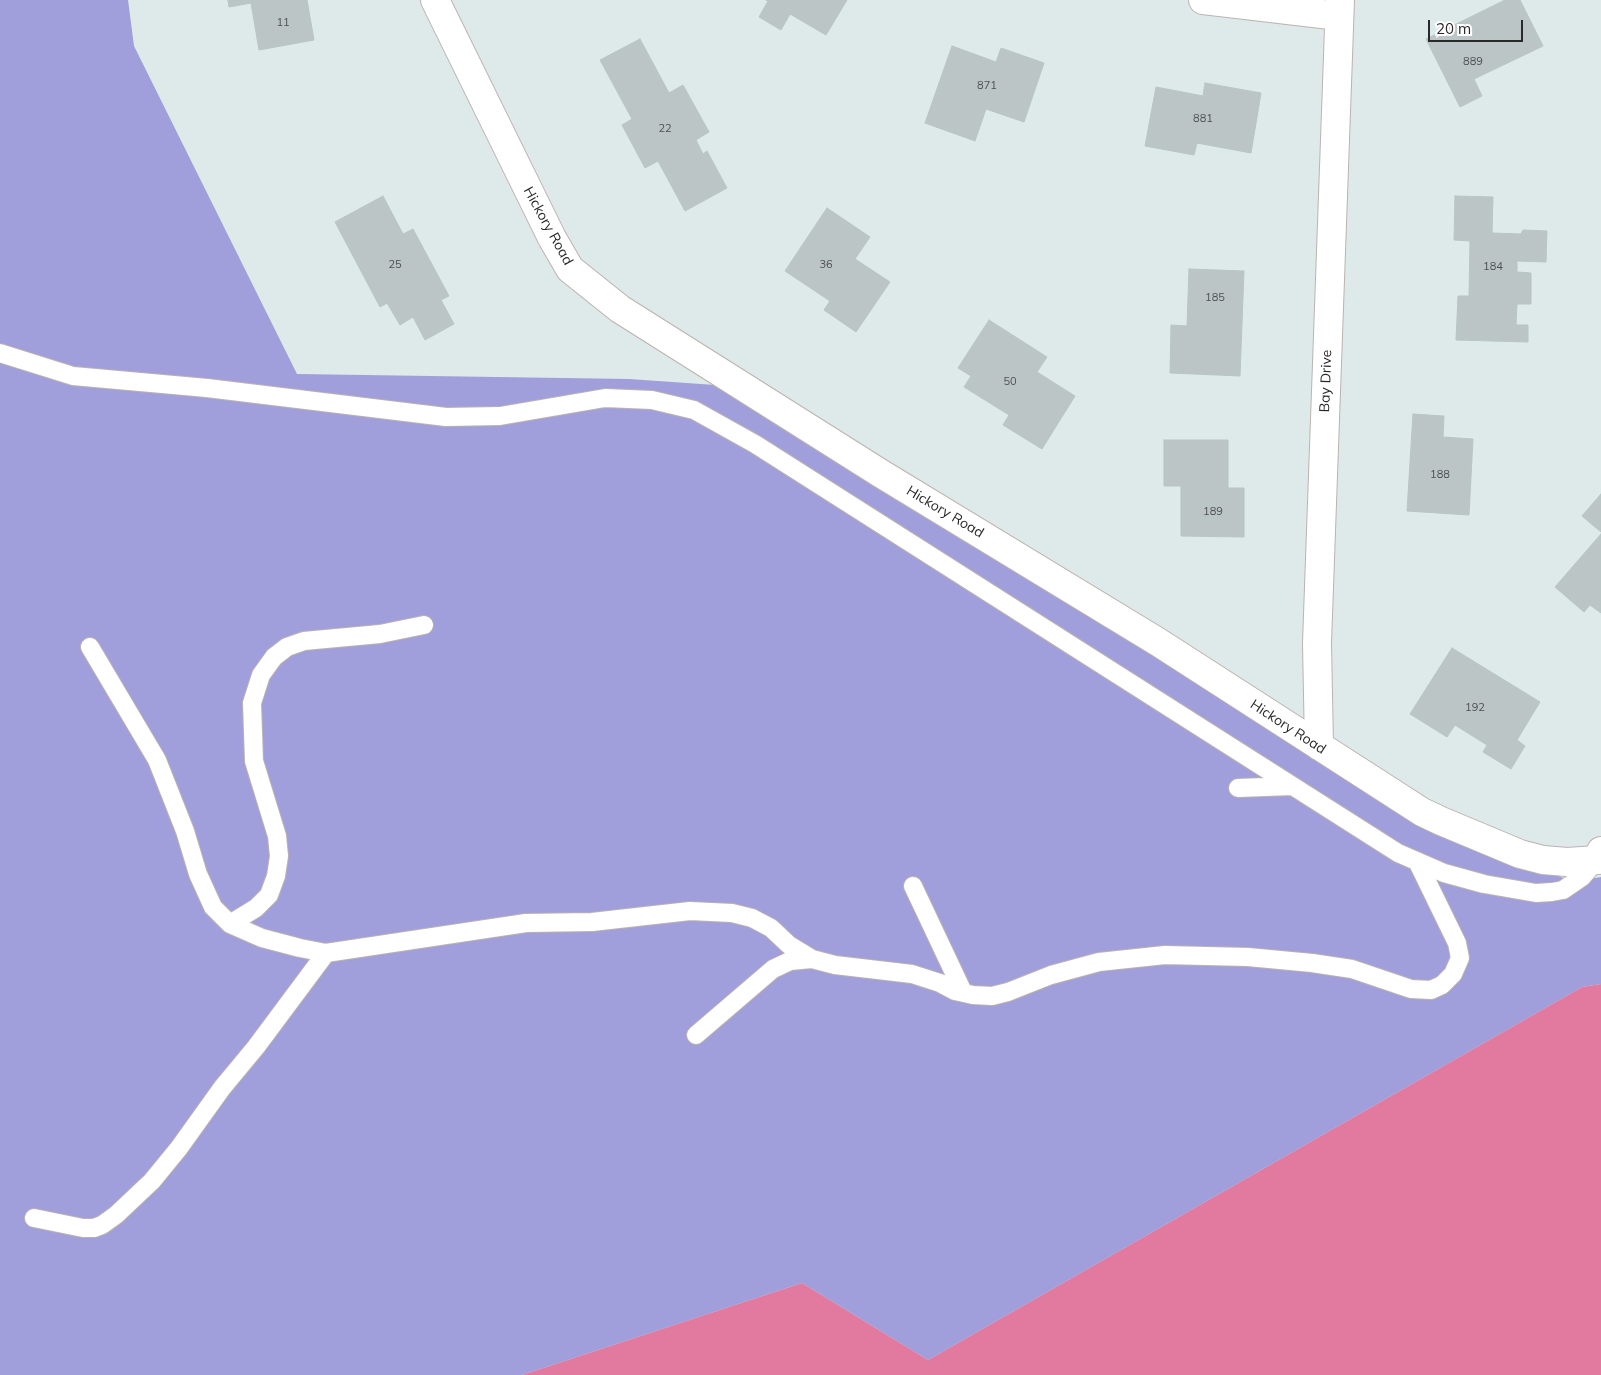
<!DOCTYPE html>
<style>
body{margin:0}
#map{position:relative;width:1601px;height:1375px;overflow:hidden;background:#ddeae9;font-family:Mulish,sans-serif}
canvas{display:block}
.scale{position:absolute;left:1428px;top:20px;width:95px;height:22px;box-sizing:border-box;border:2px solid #292929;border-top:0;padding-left:6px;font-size:15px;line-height:18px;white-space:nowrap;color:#292929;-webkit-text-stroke:4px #fff;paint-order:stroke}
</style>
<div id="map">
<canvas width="1601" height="1375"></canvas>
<div class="scale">20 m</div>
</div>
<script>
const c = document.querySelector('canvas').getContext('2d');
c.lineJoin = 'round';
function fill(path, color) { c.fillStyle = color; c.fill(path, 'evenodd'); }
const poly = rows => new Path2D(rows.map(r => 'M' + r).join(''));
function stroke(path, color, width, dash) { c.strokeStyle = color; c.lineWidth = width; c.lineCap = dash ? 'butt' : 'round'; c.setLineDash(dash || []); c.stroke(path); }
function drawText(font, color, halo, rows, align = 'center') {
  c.font = font + ' Mulish,sans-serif'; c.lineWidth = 5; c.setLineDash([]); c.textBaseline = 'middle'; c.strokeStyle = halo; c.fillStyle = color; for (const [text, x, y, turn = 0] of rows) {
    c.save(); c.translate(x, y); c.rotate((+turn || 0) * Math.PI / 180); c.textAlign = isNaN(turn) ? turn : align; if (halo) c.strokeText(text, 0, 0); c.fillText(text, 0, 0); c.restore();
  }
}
const green = poly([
 [0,0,128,0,134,46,297,374,629,379,744,387,1499,851,1573,882,1601,877,1601,984,1582,987,928,1360,802,1283,522,1375,0,1375]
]);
const water = poly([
 [1601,984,1601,1375,522,1375,802,1283,928,1360,1582,987]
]);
const building = poly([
 [228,0,307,0,314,40,259,50,251,3,229,7,228,0],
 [766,0,847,0,826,35,790,14,781,30,759,17,768,1,766,0],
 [1505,0,1520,0,1543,46,1474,79,1482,96,1460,107,1426,39,1505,0],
 [640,39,669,93,683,85,709,132,696,140,703,154,707,151,727,188,685,211,658,161,645,168,622,125,632,119,600,60,640,39],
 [952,46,996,62,1001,48,1044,63,1024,122,986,109,975,141,925,123,952,46],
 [1205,83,1261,93,1251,153,1197,143,1194,155,1145,146,1156,87,1203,96,1205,83],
 [383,196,403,234,413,229,449,296,441,300,454,324,425,340,413,317,400,325,387,303,380,307,335,222,383,196],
 [1455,196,1493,197,1492,233,1521,234,1523,230,1547,231,1546,262,1517,261,1517,272,1531,273,1531,304,1517,304,1516,325,1528,325,1528,342,1456,340,1458,296,1469,296,1470,241,1454,240,1455,196],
 [827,208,870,237,855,259,890,282,856,332,824,310,830,301,785,271,827,208],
 [1189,269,1244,271,1240,376,1170,373,1171,325,1187,326,1189,269],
 [989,320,1047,357,1037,372,1075,396,1042,449,1003,425,1009,415,964,387,971,376,958,368,989,320],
 [1413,414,1444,416,1443,437,1473,439,1469,515,1407,511,1413,414],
 [1164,440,1228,440,1228,488,1244,488,1244,537,1181,536,1181,486,1164,486,1164,440],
 [1601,494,1601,532,1582,516,1601,494],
 [1601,534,1601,613,1590,605,1584,612,1555,587,1601,534],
 [1452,648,1540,702,1517,740,1525,746,1511,769,1483,752,1487,745,1455,725,1447,737,1410,714,1452,648]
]);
const service = poly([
 [0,353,73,376,207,388,446,417,500,416,605,398,652,400,694,410,755,444,1398,853,1444,873,1484,884,1536,893,1552,892,1563,890,1582,877,1597,860],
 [90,647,157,760,185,831,198,874,213,907,230,924,262,938,300,948,326,953,526,923,592,922,690,911,732,913,752,918,771,928,789,945,812,959,835,965,912,974,940,983,955,991,973,995,992,996,1008,992,1051,975,1099,962,1165,955,1248,957,1312,963,1352,969,1411,989,1431,990,1442,985,1453,974,1460,958,1457,943,1417,861],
 [1238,788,1292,786],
 [913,886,963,992],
 [230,924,256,908,269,895,276,876,279,856,277,836,254,761,252,703,261,675,274,657,287,647,304,641,380,634,424,625],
 [696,1035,773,969,790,961,812,959],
 [34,1218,83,1228,94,1228,102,1225,116,1215,152,1181,179,1148,222,1088,256,1047,326,953]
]);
const minor = poly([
 [435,0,552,238,570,269,620,309,880,473,1158,642,1422,812,1441,821,1520,854,1543,860,1567,862,1597,860],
 [1203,0,1339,16],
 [1319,746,1317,643,1340,0]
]);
const tertiary = poly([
 [1597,860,1601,851]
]);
const numberNames = [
 ["11",283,23],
 ["889",1473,62],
 ["871",987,86],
 ["881",1203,119],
 ["22",665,129],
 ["25",395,265],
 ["36",826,265],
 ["184",1493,267],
 ["185",1215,298],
 ["50",1010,382],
 ["188",1440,475],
 ["189",1213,512],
 ["192",1475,708]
];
const streetNames = [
 ["Hickory Road",548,226,61],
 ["Bay Drive",1326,381,-88],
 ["Hickory Road",945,512,31],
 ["Hickory Road",1288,727,33]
];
fill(green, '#a09edb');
fill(water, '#e27aa0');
fill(building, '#bcc5c5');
stroke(building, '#b6c5c5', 1);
stroke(service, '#bcb3b0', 20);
stroke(minor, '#bcb3b0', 30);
stroke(tertiary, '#bcb3b0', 30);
stroke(service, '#fff', 18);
stroke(minor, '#fff', 28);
stroke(tertiary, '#fff', 28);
drawText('11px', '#4e5050', null, numberNames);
drawText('14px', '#292929', '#fff', streetNames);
</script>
